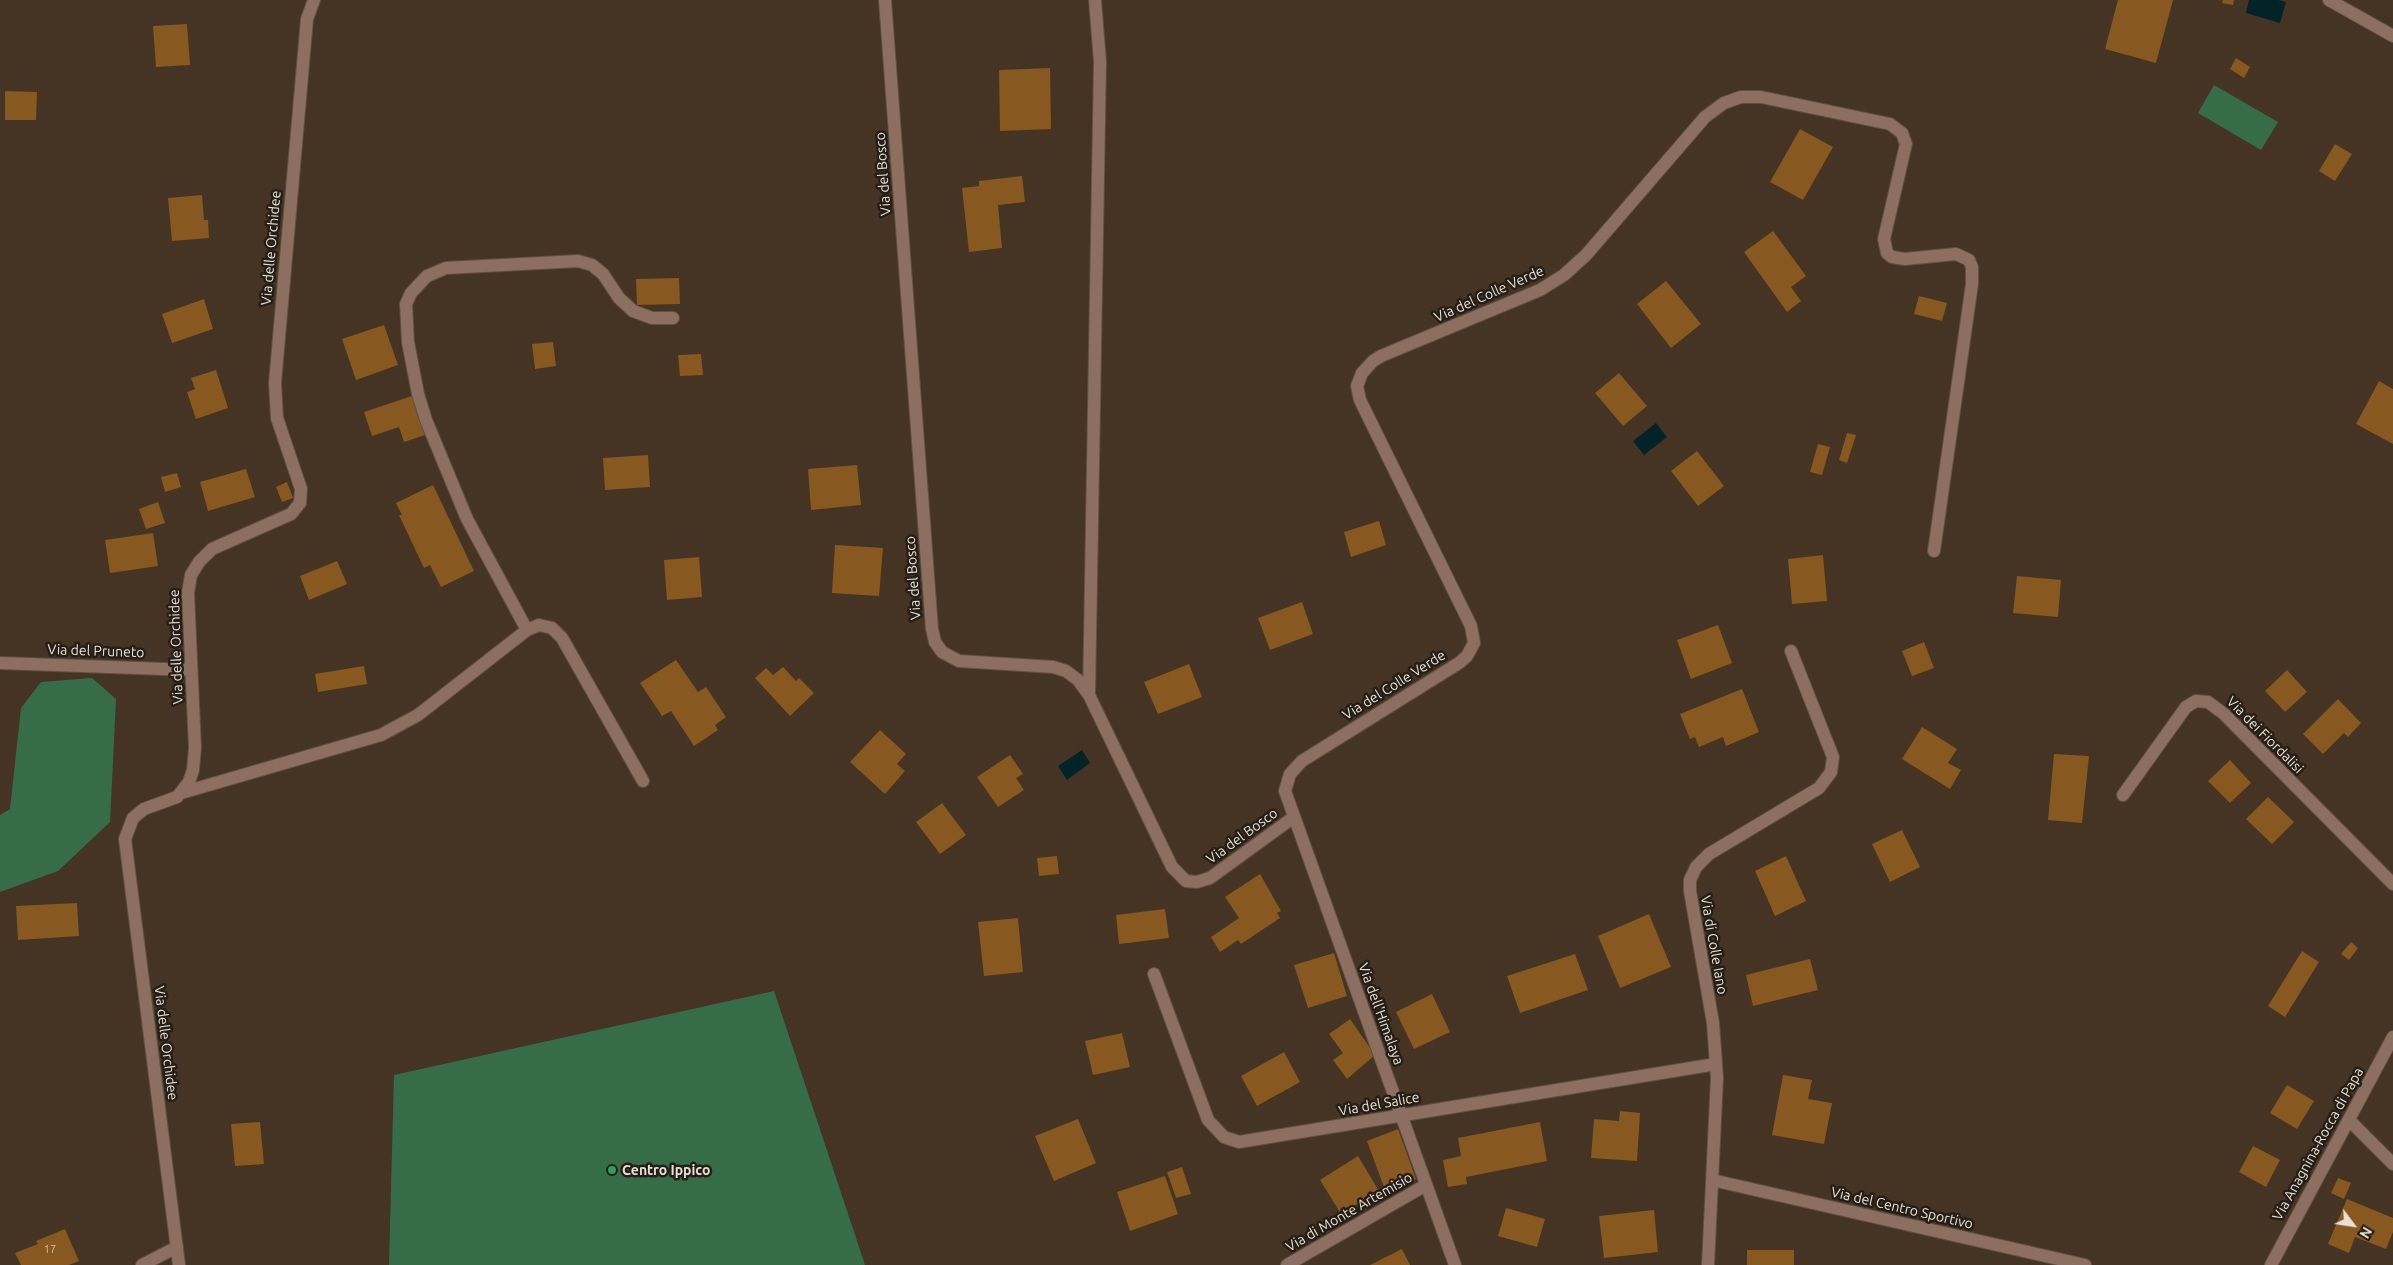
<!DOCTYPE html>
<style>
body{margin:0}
#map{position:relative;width:2393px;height:1265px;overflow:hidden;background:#453423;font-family:Ubuntu,sans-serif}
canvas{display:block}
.north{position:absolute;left:2328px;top:1200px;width:50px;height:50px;-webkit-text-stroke:4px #251e16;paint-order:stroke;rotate:121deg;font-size:14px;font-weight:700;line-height:20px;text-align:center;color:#eae0d5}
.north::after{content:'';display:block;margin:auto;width:18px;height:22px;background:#eae0d5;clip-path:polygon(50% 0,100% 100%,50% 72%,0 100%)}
</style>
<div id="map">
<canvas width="2393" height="1265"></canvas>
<div class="north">N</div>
</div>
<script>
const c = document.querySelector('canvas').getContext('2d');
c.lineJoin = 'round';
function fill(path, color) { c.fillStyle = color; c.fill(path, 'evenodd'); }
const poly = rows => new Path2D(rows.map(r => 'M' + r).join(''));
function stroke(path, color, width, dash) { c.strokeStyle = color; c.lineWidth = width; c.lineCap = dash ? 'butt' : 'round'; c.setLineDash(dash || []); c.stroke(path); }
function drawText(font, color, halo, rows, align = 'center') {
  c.font = font + ' Ubuntu,sans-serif'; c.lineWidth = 5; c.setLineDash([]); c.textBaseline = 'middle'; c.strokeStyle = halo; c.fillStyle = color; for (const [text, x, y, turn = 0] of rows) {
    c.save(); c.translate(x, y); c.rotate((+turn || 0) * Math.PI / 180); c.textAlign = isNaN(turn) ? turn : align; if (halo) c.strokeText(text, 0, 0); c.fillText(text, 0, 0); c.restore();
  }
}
const green = poly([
 [2214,85,2278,122,2261,150,2198,113],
 [92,678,116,699,110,822,58,871,0,892,0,815,10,809,21,708,41,682],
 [774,991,865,1265,389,1265,394,1075]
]);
const water = poly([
 [2249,0,2278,0,2286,2,2280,23,2246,13],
 [1656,423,1667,437,1644,455,1633,441],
 [1082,750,1090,763,1067,780,1058,766]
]);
const building = poly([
 [2118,0,2173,0,2156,63,2105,49],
 [2223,0,2234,0,2233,5,2222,3],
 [187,24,190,65,156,67,153,26],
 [2236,58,2250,67,2244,78,2230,69],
 [1050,68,1051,129,1000,131,999,70],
 [5,91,37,92,36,120,5,120],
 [1800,129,1833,147,1803,200,1770,182],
 [2335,144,2352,154,2335,181,2319,171],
 [1022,176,1025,202,998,205,1002,248,969,252,962,188,979,186,979,181],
 [202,195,204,220,208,220,209,238,172,241,168,198],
 [1773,231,1806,276,1791,287,1801,301,1787,312,1744,252],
 [679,278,680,304,637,305,636,279],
 [1666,281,1701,324,1671,348,1637,304],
 [1919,296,1947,303,1942,321,1914,314],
 [204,299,213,329,172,343,162,314],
 [384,325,398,365,356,380,342,339],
 [553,342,556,366,535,369,532,344],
 [701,354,703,375,680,376,678,355],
 [216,370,228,408,196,419,187,392,195,389,191,378],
 [1619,373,1647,406,1623,426,1595,393],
 [2379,381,2393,389,2393,444,2356,424],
 [412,396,425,435,404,442,399,427,372,436,364,412],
 [1847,433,1856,435,1847,463,1839,460],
 [1818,444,1830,447,1822,475,1810,472],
 [1697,451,1724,486,1698,506,1671,471],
 [648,455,650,487,605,490,603,458],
 [857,465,861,505,811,510,808,469],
 [246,469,255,497,208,511,200,482],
 [177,473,181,487,165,492,161,477],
 [287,482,293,498,282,502,276,487],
 [433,485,474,571,441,587,430,565,424,568,399,515,402,515,396,503],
 [158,502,165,523,146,529,139,509],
 [1379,521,1386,545,1351,557,1344,532],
 [153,533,158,566,110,573,105,540],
 [835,545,883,548,879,596,832,593],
 [1823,555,1827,601,1792,604,1788,559],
 [699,557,702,597,667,600,664,560],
 [337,561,347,584,309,600,300,576],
 [2017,576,2061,580,2058,617,2013,613],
 [1302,602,1313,634,1270,650,1258,618],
 [1718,625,1732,663,1691,679,1677,640],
 [1924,642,1934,668,1912,676,1902,651],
 [676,660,698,692,706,687,726,717,715,725,718,730,694,746,671,711,662,716,640,683],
 [1189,664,1202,697,1158,714,1144,682],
 [364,666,367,684,318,692,315,674],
 [783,667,796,681,799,678,814,693,790,716,755,678,766,668,773,675],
 [2287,670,2307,692,2285,712,2265,691],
 [1742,689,1759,732,1726,746,1723,737,1699,747,1695,737,1690,739,1680,714],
 [2338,699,2361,723,2348,737,2344,733,2323,754,2303,734],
 [1922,727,1957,749,1948,763,1961,770,1950,789,1902,759],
 [880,730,906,754,897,764,905,771,885,794,850,762],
 [2054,754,2089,756,2082,823,2048,820],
 [1010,755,1023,774,1016,778,1024,790,998,807,977,777],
 [2230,760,2251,783,2230,803,2208,781],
 [2268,797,2294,822,2272,844,2246,819],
 [942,803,966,835,940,854,916,822],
 [1902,830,1920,867,1890,882,1872,844],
 [1057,856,1059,874,1039,876,1037,858],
 [1786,856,1806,901,1775,916,1755,871],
 [1260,874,1281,911,1277,913,1280,918,1241,944,1238,940,1220,952,1211,937,1239,918,1225,897],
 [77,903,79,936,18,940,16,906],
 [1165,909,1169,938,1119,944,1116,915],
 [1649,914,1671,967,1620,988,1598,936],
 [1018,918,1023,972,984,976,978,922],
 [2351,942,2358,948,2349,960,2341,954],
 [2302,951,2319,962,2285,1017,2268,1006],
 [1334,953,1347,996,1308,1008,1294,965],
 [1575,954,1588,990,1520,1013,1507,976],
 [1810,959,1818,990,1753,1006,1746,975],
 [1432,994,1450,1032,1414,1049,1396,1012],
 [1350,1019,1375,1055,1347,1079,1333,1060,1343,1053,1329,1034],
 [1122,1033,1130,1067,1093,1075,1085,1041],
 [1284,1052,1300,1082,1257,1106,1241,1076],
 [1783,1075,1812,1080,1808,1099,1832,1103,1824,1144,1772,1135],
 [2287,1085,2314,1101,2297,1129,2270,1113],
 [1620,1111,1640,1113,1637,1161,1591,1158,1594,1119,1619,1121],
 [1078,1119,1096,1163,1054,1181,1035,1136],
 [260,1122,264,1164,235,1166,231,1124],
 [1540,1122,1547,1161,1466,1177,1467,1184,1448,1187,1443,1160,1461,1156,1458,1138],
 [1398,1129,1416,1179,1385,1190,1367,1141],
 [2253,1146,2280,1160,2266,1187,2239,1172],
 [1358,1156,1379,1191,1341,1214,1320,1180],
 [1182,1167,1191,1194,1176,1198,1167,1172],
 [1165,1176,1178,1214,1130,1231,1117,1192],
 [2338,1178,2351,1183,2344,1199,2331,1193],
 [2347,1199,2393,1218,2393,1232,2386,1249,2355,1237,2349,1253,2328,1244],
 [1506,1208,1545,1219,1537,1247,1498,1236],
 [1654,1210,1658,1252,1604,1258,1599,1216],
 [65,1229,79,1261,69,1265,21,1265,15,1253,38,1244,36,1241],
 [1402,1249,1410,1265,1370,1265],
 [1747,1250,1794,1250,1794,1265,1747,1265]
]);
const minor = poly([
 [885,0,932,629,935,642,942,652,959,661,1053,667,1066,671,1078,680,1089,695,1172,867,1186,881,1197,882,1210,878,1294,817],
 [2329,0,2393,36],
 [527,630,467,519,426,420,418,394,408,342,406,304,411,293,427,276,446,268,578,261,592,265,603,274,619,298,633,311,652,318,673,318],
 [0,663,191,670],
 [1089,695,1100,62,1095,0],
 [181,793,381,735,418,715,527,630,539,625,552,628,562,638,643,781],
 [2123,795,2186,707,2196,701,2208,702,2224,714,2393,884],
 [1154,974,1208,1120,1224,1137,1239,1142,1716,1064],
 [2349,1120,2393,1164],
 [1712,1180,2085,1265],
 [142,1265,177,1247],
 [179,1265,125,839,133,818,144,809,177,797,189,782,193,770,195,748,188,593,191,575,199,562,212,549,291,514,300,503,301,489,277,418,275,383,307,19,314,0],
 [1287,1265,1426,1185],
 [1455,1265,1285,791,1290,774,1302,761,1459,663,1467,656,1474,643,1471,626,1360,400,1357,386,1362,373,1373,361,1381,356,1540,290,1564,275,1586,255,1705,117,1724,103,1741,97,1761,97,1890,124,1902,133,1906,144,1884,239,1887,253,1892,257,1905,259,1956,254,1969,260,1972,267,1972,284,1934,551],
 [1708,1265,1717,1078,1713,1023,1690,891,1690,880,1696,867,1709,854,1819,788,1831,772,1833,757,1791,651],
 [2271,1265,2393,1037]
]);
const markers = [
 [612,1170,5,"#2e9e5b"]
];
const numberNames = [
 ["17",50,1249]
];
const streetNames = [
 ["Via del Bosco",883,174,-94],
 ["Via delle Orchidee",271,248,-85],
 ["Via del Colle Verde",1489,294,-24],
 ["Via del Bosco",913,578,-94],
 ["Via delle Orchidee",176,647,-92],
 ["Via del Pruneto",96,651,2],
 ["Via del Colle Verde",1394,685,-32],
 ["Via dei Fiordalisi",2265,735,45],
 ["Via del Bosco",1242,836,-36],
 ["Via di Colle Iano",1714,945,80],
 ["Via dell'Himalaya",1381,1014,70],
 ["Via delle Orchidee",166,1043,83],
 ["Via del Salice",1379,1104,-10],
 ["Via Anagnina-Rocca di Papa",2318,1144,-61],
 ["Via del Centro Sportivo",1902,1208,13],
 ["Via di Monte Artemisio",1349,1212,-30]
];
const poiNames = [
 ["Centro Ippico",622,1170]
];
fill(green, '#366d48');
fill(water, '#022327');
fill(building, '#87581f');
stroke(minor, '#5f503f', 14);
stroke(minor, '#8c6f61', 12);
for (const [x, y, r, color] of markers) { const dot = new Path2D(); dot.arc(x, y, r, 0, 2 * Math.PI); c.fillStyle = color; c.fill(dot); stroke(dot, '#251e16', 2); }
drawText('11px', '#d1bea8', null, numberNames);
drawText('14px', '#eae0d5', '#251e16', streetNames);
drawText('bold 14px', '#eae0d5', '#251e16', poiNames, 'left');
</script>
